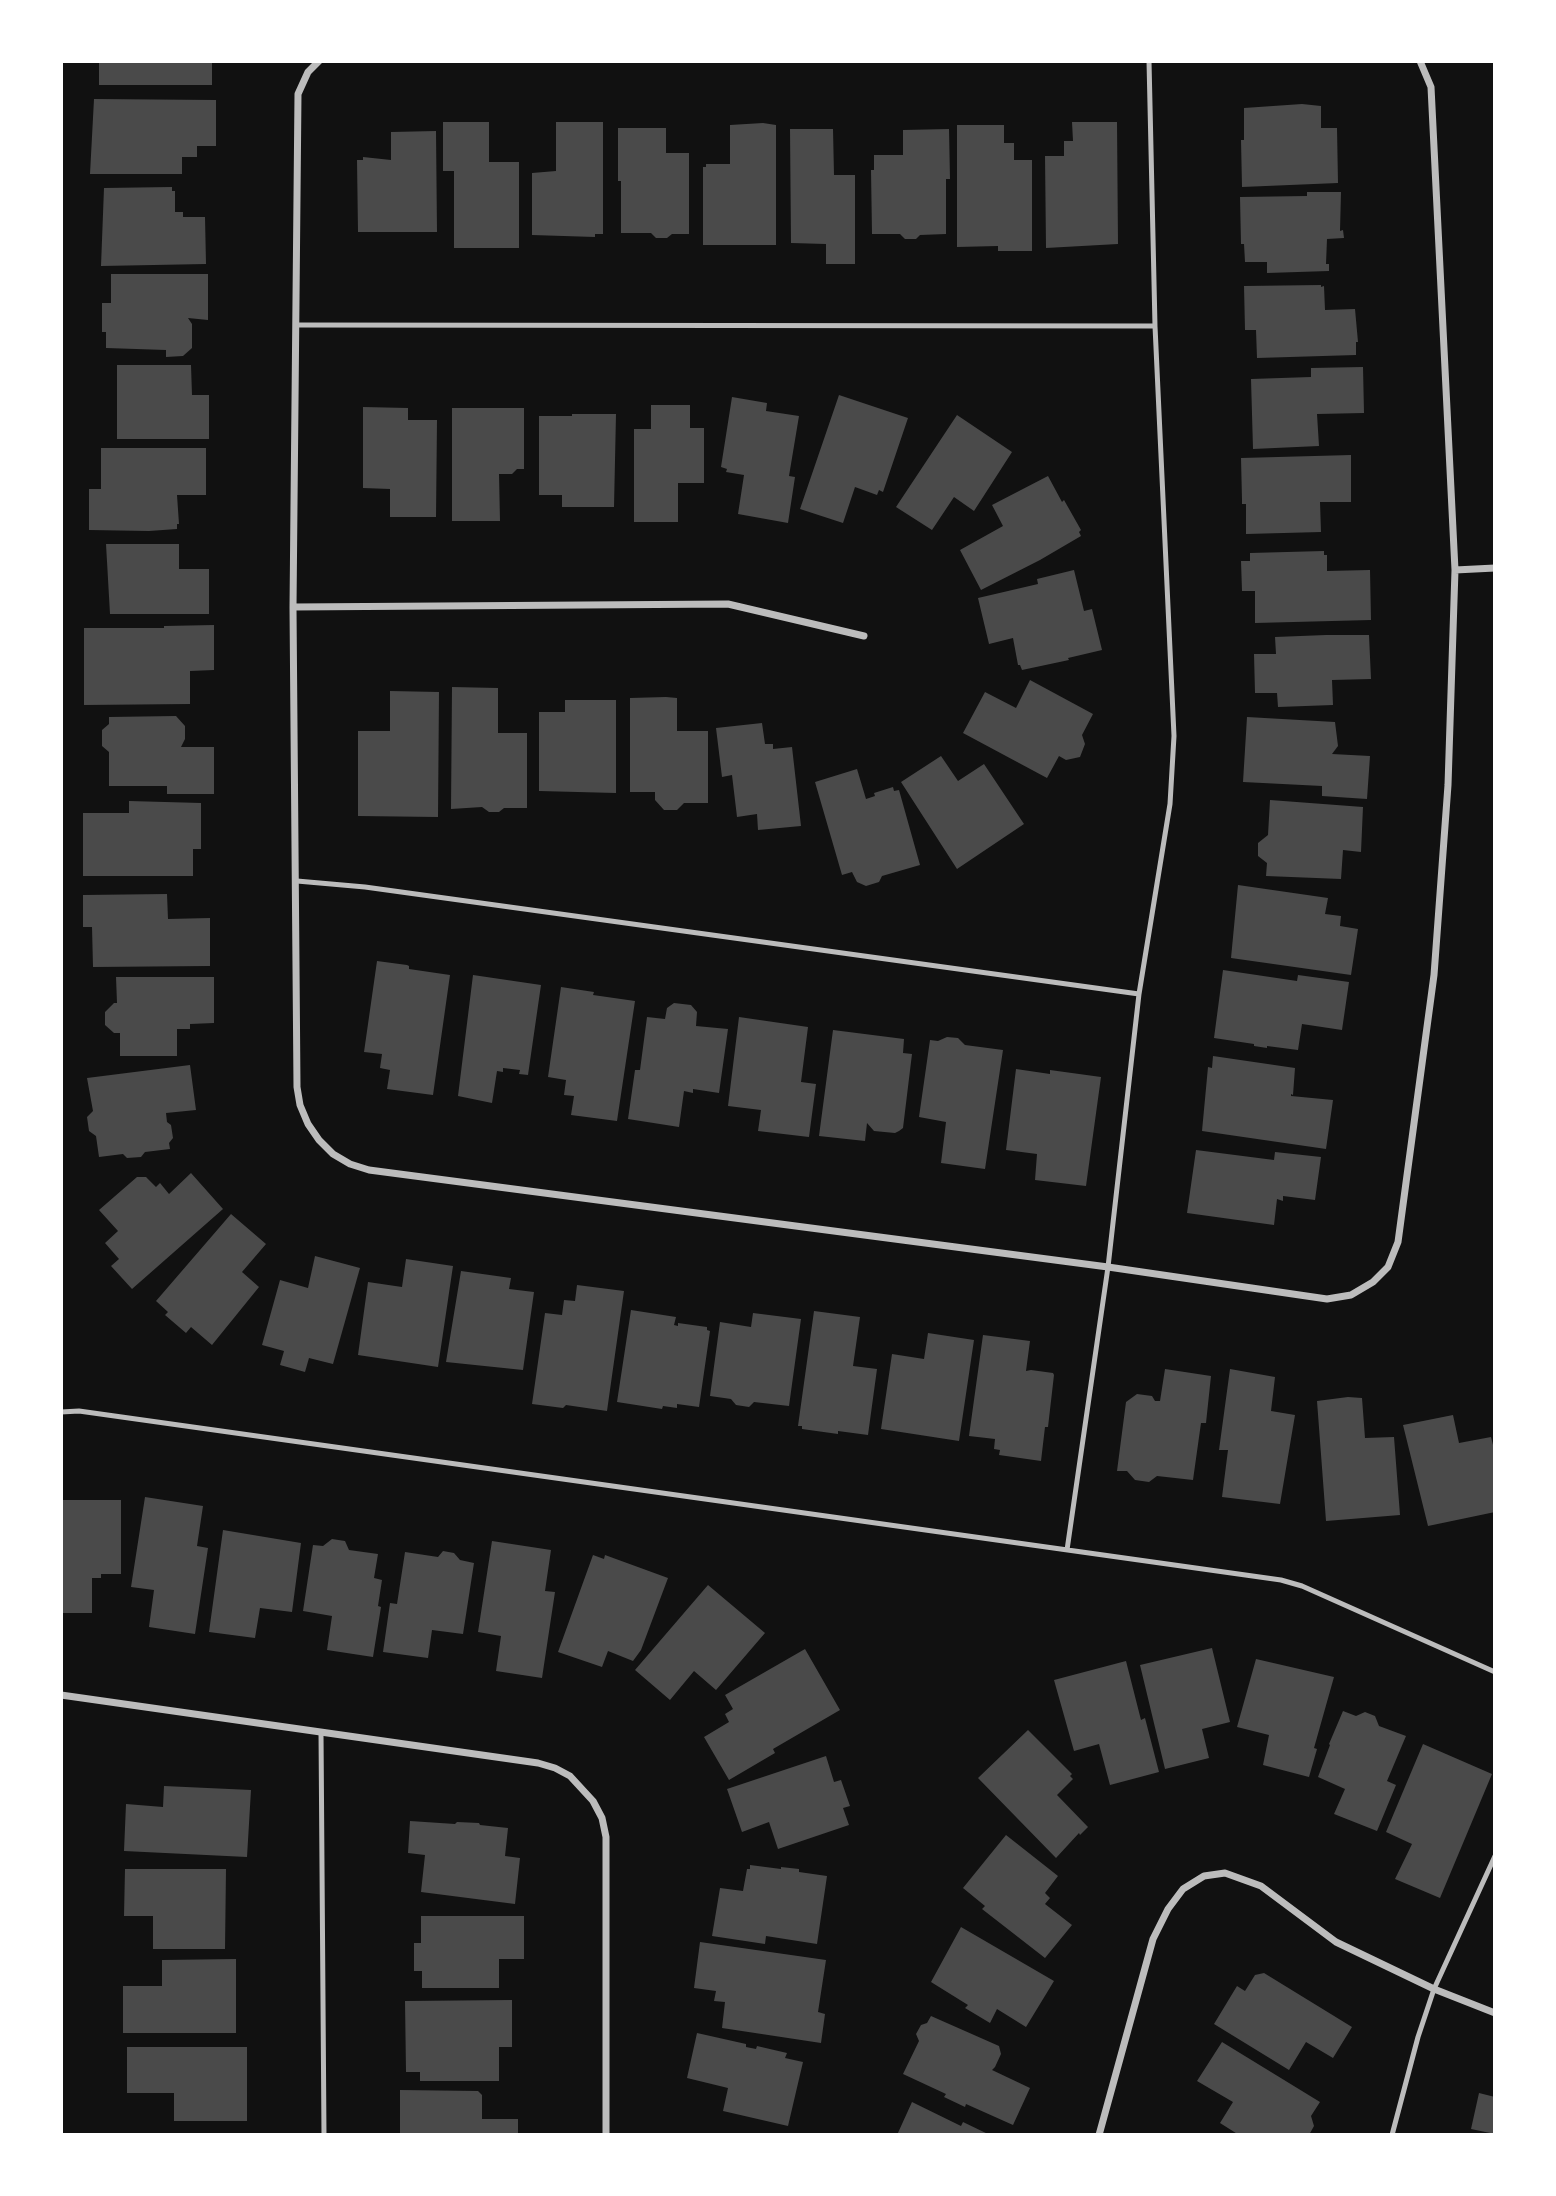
<!DOCTYPE html>
<style>
body{margin:0}
#map{position:relative;width:1556px;height:2196px;overflow:hidden;background:#111;font-family:Signika,sans-serif}
canvas{display:block}
.frame{position:absolute;inset:0;border:63px solid #fff;pointer-events:none}
</style>
<div id="map">
<canvas width="1556" height="2196"></canvas>
<div class="frame"></div>
</div>
<script>
const c = document.querySelector('canvas').getContext('2d');
c.lineJoin = 'round';
function fill(path, color) { c.fillStyle = color; c.fill(path, 'evenodd'); }
const poly = rows => new Path2D(rows.map(r => 'M' + r).join(''));
function stroke(path, color, width, dash) { c.strokeStyle = color; c.lineWidth = width; c.lineCap = dash ? 'butt' : 'round'; c.setLineDash(dash || []); c.stroke(path); }
const building = poly([
 [99,61,212,61,212,85,99,85],
 [94,99,216,100,216,146,197,146,197,157,182,157,182,174,90,174],
 [1302,104,1321,106,1321,128,1337,128,1338,183,1242,187,1241,140,1244,140,1244,108],
 [443,122,489,122,489,162,519,162,519,248,454,248,454,171,443,171],
 [556,122,603,122,603,234,595,234,595,237,532,235,532,173,556,171],
 [1072,122,1117,122,1118,244,1046,248,1045,156,1064,156,1064,141,1073,141],
 [763,123,776,125,776,245,703,245,703,167,706,167,706,164,730,164,730,125],
 [957,125,1004,125,1004,143,1014,143,1014,160,1032,160,1032,251,998,251,998,246,957,247],
 [618,128,666,128,666,153,689,153,689,234,672,234,667,238,656,238,651,233,621,233,621,181,618,181],
 [790,129,833,129,834,175,855,175,855,264,826,264,826,244,791,243],
 [949,129,950,179,946,179,946,234,920,235,916,239,905,239,900,234,872,234,871,170,874,170,874,155,903,155,903,130],
 [436,131,437,232,358,232,357,160,363,160,363,157,391,160,391,132],
 [172,187,172,191,175,191,175,212,183,212,183,217,205,217,206,264,101,266,104,188],
 [1307,192,1341,192,1340,231,1343,230,1344,238,1327,239,1326,264,1329,264,1329,271,1267,273,1267,262,1245,262,1244,244,1241,244,1240,197,1307,196],
 [111,274,208,274,208,320,188,318,192,324,192,348,183,356,166,357,166,350,106,348,106,332,102,332,102,303,111,303],
 [1321,285,1321,287,1324,286,1325,310,1355,309,1358,342,1356,342,1356,355,1257,358,1256,330,1245,330,1244,286],
 [117,365,191,365,192,395,209,395,209,439,117,439],
 [1363,367,1364,413,1317,414,1319,446,1253,449,1251,379,1311,377,1311,368],
 [839,395,908,418,883,492,879,490,877,495,855,487,843,523,800,509],
 [732,397,767,403,766,411,799,416,789,476,795,477,788,523,738,514,744,475,726,472,727,469,721,467],
 [651,405,690,405,690,428,704,428,704,483,678,483,678,522,634,522,634,429,651,429],
 [363,407,408,408,408,420,437,420,436,517,390,517,390,489,363,488],
 [452,408,524,408,524,469,517,469,512,474,499,474,500,521,452,521],
 [572,414,616,414,614,507,562,507,562,495,539,495,539,416,572,416],
 [957,415,1012,452,974,511,954,497,932,530,896,507],
 [101,448,206,448,206,495,177,495,179,524,177,524,177,529,149,531,89,530,89,489,101,489],
 [1351,455,1351,502,1320,502,1321,532,1246,534,1246,504,1242,504,1242,500,1241,458],
 [1048,476,1062,502,1064,500,1081,530,1079,532,1081,536,1040,560,981,590,960,550,1003,526,992,505],
 [106,544,179,544,179,569,209,569,209,614,110,614],
 [1324,551,1324,555,1327,555,1327,571,1370,570,1371,620,1255,623,1255,591,1242,591,1241,561,1250,561,1250,553],
 [1074,570,1084,611,1092,609,1102,650,1068,658,1069,660,1022,670,1020,665,1018,665,1013,638,989,644,978,598,1038,584,1037,579],
 [214,625,214,670,190,671,190,704,84,705,84,628,164,628,164,626],
 [1326,635,1369,635,1371,679,1332,680,1333,705,1278,707,1277,693,1255,693,1254,654,1276,654,1275,637],
 [1030,680,1093,714,1082,735,1085,744,1080,757,1066,760,1059,756,1047,778,963,733,985,692,1016,708],
 [452,687,498,688,498,733,527,733,527,808,504,808,499,812,489,812,482,807,451,809],
 [390,691,439,692,438,817,358,816,358,731,390,731],
 [666,697,677,698,677,731,708,731,708,803,684,803,677,810,664,810,655,800,655,792,630,792,630,698],
 [565,700,616,700,616,793,539,791,539,712,565,712],
 [176,716,185,726,185,739,181,747,214,747,214,794,167,794,167,786,109,786,109,752,102,746,102,730,109,724,109,717],
 [1247,717,1335,722,1338,746,1332,754,1370,756,1367,799,1322,796,1322,786,1243,782],
 [762,723,765,744,773,744,773,749,792,747,801,826,758,830,757,814,737,817,732,775,722,777,716,728],
 [941,756,958,781,984,764,1024,824,957,869,901,782],
 [857,769,866,799,875,796,874,793,893,787,894,791,899,790,920,865,882,876,879,882,866,886,857,882,852,872,842,875,815,782],
 [1270,800,1363,807,1361,852,1343,850,1341,879,1266,876,1267,863,1258,856,1258,843,1268,835],
 [129,801,201,803,201,849,193,849,193,876,83,876,83,813,129,813],
 [1238,885,1328,898,1325,914,1341,916,1340,926,1358,929,1351,975,1231,958],
 [167,894,168,919,210,918,210,966,93,967,92,927,83,927,83,895],
 [377,961,407,965,409,966,409,969,450,975,433,1095,387,1089,390,1070,380,1068,382,1054,364,1052],
 [1223,970,1297,981,1298,975,1349,982,1342,1030,1302,1024,1298,1050,1267,1046,1267,1048,1254,1046,1254,1044,1214,1038],
 [473,975,541,985,528,1075,519,1074,520,1070,503,1068,503,1072,497,1071,492,1103,458,1096],
 [116,977,214,977,214,1023,190,1024,190,1029,177,1029,177,1056,120,1056,120,1033,114,1033,105,1025,105,1012,114,1003,117,1003],
 [561,987,594,992,593,995,635,1001,617,1121,571,1115,574,1096,564,1095,566,1080,548,1077],
 [674,1003,691,1005,697,1012,696,1026,728,1029,719,1093,693,1089,693,1093,684,1091,679,1127,628,1119,635,1070,640,1070,647,1017,665,1019,667,1008],
 [739,1017,808,1027,801,1082,816,1084,809,1137,758,1131,761,1110,728,1106],
 [833,1030,904,1039,903,1053,912,1054,903,1128,899,1131,895,1133,874,1131,867,1123,865,1141,819,1136],
 [947,1037,958,1038,965,1045,1003,1050,985,1169,941,1163,946,1122,919,1117,930,1040,938,1041],
 [1213,1056,1295,1068,1293,1095,1291,1094,1291,1096,1333,1100,1326,1149,1202,1131,1208,1067,1212,1068],
 [190,1065,196,1110,166,1113,167,1122,171,1125,173,1138,169,1143,170,1149,145,1152,141,1157,127,1158,123,1154,99,1157,96,1136,89,1131,87,1117,93,1111,87,1078],
 [1016,1069,1050,1074,1050,1070,1101,1077,1086,1186,1035,1180,1037,1154,1006,1150],
 [1196,1150,1274,1160,1275,1152,1321,1157,1315,1200,1283,1196,1283,1201,1277,1199,1274,1225,1187,1213],
 [191,1173,223,1209,132,1289,111,1266,119,1259,105,1243,118,1231,99,1210,137,1177,146,1177,156,1187,160,1183,169,1194],
 [231,1214,266,1244,242,1272,259,1287,212,1345,191,1327,186,1333,165,1315,168,1312,156,1301],
 [315,1256,360,1268,333,1364,309,1358,305,1372,280,1365,284,1351,262,1345,280,1280,308,1288],
 [406,1259,453,1266,438,1367,358,1355,368,1282,402,1287],
 [461,1271,511,1278,509,1289,534,1292,523,1370,446,1362],
 [577,1285,624,1291,607,1411,566,1405,563,1408,532,1404,545,1313,562,1315,564,1300,575,1301],
 [631,1310,676,1317,674,1325,678,1326,678,1323,707,1327,707,1330,710,1331,699,1407,677,1404,677,1408,663,1406,662,1409,617,1402],
 [814,1311,860,1317,853,1366,877,1369,868,1435,838,1431,838,1434,802,1429,802,1426,798,1426],
 [753,1313,801,1319,789,1406,754,1402,749,1407,736,1405,731,1399,710,1396,720,1322,751,1327],
 [928,1333,974,1340,959,1441,881,1429,892,1354,924,1359],
 [983,1335,1030,1341,1026,1371,1031,1370,1053,1373,1054,1375,1048,1427,1045,1427,1041,1461,999,1455,1000,1450,994,1449,995,1439,969,1436],
 [1165,1369,1211,1376,1206,1423,1201,1423,1193,1480,1157,1476,1149,1482,1135,1480,1127,1471,1117,1471,1126,1402,1137,1394,1152,1396,1155,1401,1160,1401],
 [1230,1369,1275,1377,1271,1411,1295,1415,1280,1504,1222,1497,1228,1450,1219,1450],
 [1348,1397,1362,1398,1365,1438,1394,1437,1400,1515,1326,1521,1317,1401],
 [1453,1415,1459,1443,1491,1437,1495,1453,1495,1512,1428,1526,1403,1425],
 [145,1497,203,1506,197,1546,208,1548,195,1634,149,1627,154,1590,131,1587],
 [61,1500,121,1500,121,1574,101,1574,101,1578,92,1578,92,1613,61,1613],
 [223,1530,301,1543,292,1612,260,1608,255,1638,209,1632],
 [332,1539,345,1541,349,1550,378,1554,374,1578,382,1580,378,1606,381,1607,373,1657,327,1650,332,1616,303,1611,313,1545,323,1546],
 [492,1541,551,1550,545,1591,555,1592,542,1678,496,1671,501,1636,478,1632],
 [443,1551,454,1553,460,1560,474,1563,463,1634,432,1630,428,1658,383,1652,390,1603,397,1604,405,1552,438,1557],
 [593,1555,604,1559,605,1555,668,1578,641,1650,633,1661,608,1651,602,1667,558,1652],
 [708,1585,765,1633,716,1690,694,1671,670,1700,635,1670],
 [1212,1648,1230,1722,1202,1729,1209,1758,1165,1769,1140,1665],
 [805,1649,840,1710,773,1749,775,1753,729,1780,704,1737,729,1722,725,1714,733,1709,725,1695],
 [1256,1659,1334,1677,1314,1748,1317,1749,1309,1777,1263,1765,1269,1735,1237,1727],
 [1126,1661,1141,1720,1145,1718,1159,1772,1110,1785,1099,1744,1074,1751,1054,1680],
 [1343,1711,1356,1716,1365,1712,1375,1716,1379,1726,1406,1736,1387,1781,1396,1785,1377,1831,1334,1814,1345,1789,1318,1777,1330,1745,1329,1744],
 [1028,1730,1072,1774,1070,1776,1073,1779,1057,1795,1088,1827,1080,1835,1079,1833,1056,1858,978,1778],
 [1423,1744,1492,1774,1440,1898,1395,1879,1412,1844,1386,1832],
 [826,1756,834,1782,841,1780,850,1806,843,1808,849,1825,778,1849,769,1822,742,1832,727,1789],
 [164,1786,251,1790,247,1857,124,1851,126,1804,163,1807],
 [410,1821,455,1824,457,1822,479,1823,480,1825,508,1828,505,1856,520,1858,515,1904,421,1892,425,1855,408,1853],
 [1006,1835,1058,1876,1045,1893,1050,1898,1045,1904,1072,1925,1045,1958,982,1909,985,1906,963,1888],
 [750,1865,781,1869,781,1867,799,1869,799,1872,827,1876,817,1944,766,1936,765,1944,712,1936,720,1888,743,1891,747,1869,750,1869],
 [125,1869,226,1869,225,1949,153,1949,153,1916,124,1916],
 [421,1916,524,1916,524,1959,499,1959,499,1988,422,1988,422,1971,414,1971,414,1943,421,1943],
 [961,1927,1054,1981,1026,2027,997,2009,990,2023,965,2008,968,2005,931,1982],
 [700,1942,826,1960,818,2012,825,2014,821,2043,722,2028,725,2002,714,2001,716,1991,694,1988],
 [236,1959,236,2033,123,2033,123,1986,162,1986,162,1960],
 [1264,1973,1352,2027,1333,2058,1306,2042,1289,2070,1214,2024,1237,1986,1245,1991,1255,1975],
 [512,2000,512,2047,499,2047,499,2081,420,2081,420,2072,406,2072,405,2001],
 [931,2016,999,2046,1001,2054,995,2067,992,2070,1030,2088,1013,2125,966,2104,965,2107,944,2097,946,2094,903,2074,919,2041,916,2034,921,2025,927,2023],
 [697,2033,746,2044,746,2047,756,2049,757,2046,787,2053,785,2058,803,2062,788,2126,723,2111,728,2088,687,2078],
 [1222,2042,1320,2102,1311,2116,1314,2126,1309,2135,1239,2135,1220,2123,1233,2102,1197,2081],
 [127,2047,247,2047,247,2121,174,2121,174,2093,127,2093],
 [400,2090,478,2091,482,2095,482,2119,518,2119,518,2135,400,2135],
 [1479,2093,1495,2097,1495,2134,1471,2129],
 [912,2102,961,2126,963,2122,990,2135,897,2135]
]);
const service = poly([
 [296,325,1155,326],
 [297,881,365,887,1139,994],
 [61,1412,79,1411,1281,1580,1302,1586,1495,1672],
 [1067,1550,1108,1267,1139,994,1170,804,1174,736,1155,326,1149,61],
 [321,1732,324,2135],
 [1392,2135,1418,2037,1434,1989,1495,1856]
]);
const minor = poly([
 [319,61,308,72,298,94,293,607,297,1087,300,1105,308,1124,319,1140,333,1154,350,1164,369,1170,1108,1267,1327,1299,1351,1295,1373,1282,1388,1267,1398,1242,1434,975,1448,785,1455,570,1431,87,1420,61],
 [1455,570,1495,568],
 [293,607,728,604,864,636],
 [61,1695,538,1763,555,1768,570,1776,593,1801,602,1818,606,1837,606,2135],
 [1099,2135,1153,1939,1168,1909,1183,1889,1204,1876,1225,1873,1261,1886,1336,1942,1434,1989,1495,2013]
]);
fill(building, '#4a4a4a');
stroke(service, '#bcbcbc', 5);
stroke(minor, '#bcbcbc', 7);
</script>
